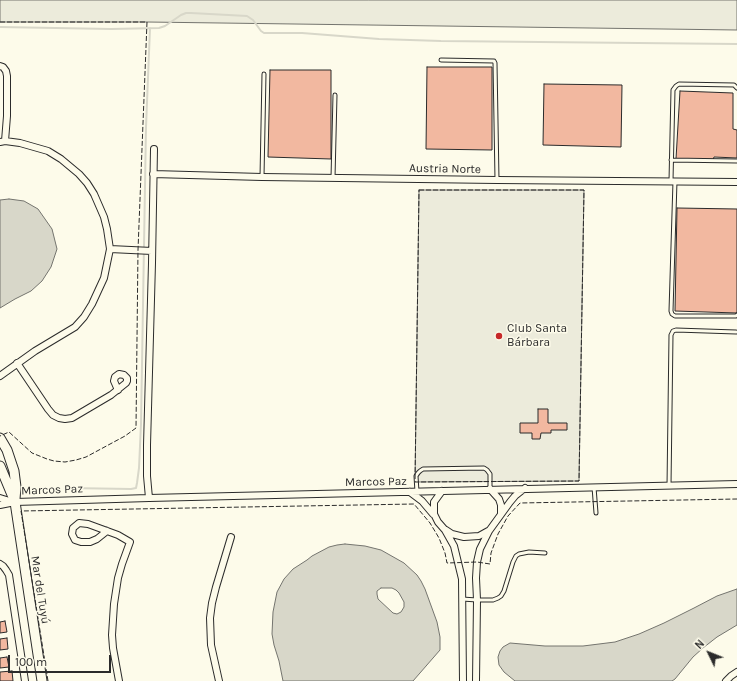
<!DOCTYPE html>
<meta charset="utf-8">
<style>
body{margin:0}
#map{position:relative;width:737px;height:681px;overflow:hidden;background:#fdfbea;font-family:Karla,sans-serif}
canvas{display:block}
.north{position:absolute;left:689px;top:633px;width:40px;height:40px;-webkit-text-stroke:3px #fdfbea;paint-order:stroke;rotate:313deg;font-size:11px;font-weight:700;line-height:16px;text-align:center;color:#2b2b2b}
.north::after{content:'';display:block;margin:auto;width:14px;height:18px;background:#2b2b2b;clip-path:polygon(50% 0,100% 100%,50% 72%,0 100%)}
.scale{position:absolute;left:8px;top:655px;width:103px;height:18px;box-sizing:border-box;border:2px solid #2b2b2b;border-top:0;padding-left:5px;font-size:12px;line-height:14px;white-space:nowrap;color:#2b2b2b;-webkit-text-stroke:3px #fdfbea;paint-order:stroke}
</style>
<div id="map">
<canvas width="737" height="681"></canvas>
<div class="north">N</div>
<div class="scale">100 m</div>
</div>
<script>
const c = document.querySelector('canvas').getContext('2d');
c.lineJoin = 'round';
function fill(path, color) { c.fillStyle = color; c.fill(path, 'evenodd'); }
const poly = rows => new Path2D(rows.map(r => 'M' + r).join(''));
function stroke(path, color, width, dash) { c.strokeStyle = color; c.lineWidth = width; c.lineCap = dash ? 'butt' : 'round'; c.setLineDash(dash || []); c.stroke(path); }
function drawText(font, color, halo, rows, align = 'center') {
  c.font = font + ' Karla,sans-serif'; c.lineWidth = 3; c.setLineDash([]); c.textBaseline = 'middle'; c.strokeStyle = halo; c.fillStyle = color; for (const [text, x, y, turn = 0] of rows) {
    c.save(); c.translate(x, y); c.rotate((+turn || 0) * Math.PI / 180); c.textAlign = isNaN(turn) ? turn : align; if (halo) c.strokeText(text, 0, 0); c.fillText(text, 0, 0); c.restore();
  }
}
const green = poly([
 [0,0,737,0,737,30,147,22,0,22,0,0],
 [419,190,584,190,579,481,415,482,419,190]
]);
const water = poly([
 [9,199,24,201,38,209,52,229,57,249,51,267,42,281,31,291,15,299,0,308,0,200,9,199],
 [345,544,365,546,381,550,404,563,417,575,421,581,425,589,437,622,440,637,440,650,413,681,283,681,279,661,274,645,272,634,273,612,277,592,284,579,293,569,307,560,312,556,329,547,337,545,345,544],
 [381,588,392,588,396,590,399,593,404,602,404,607,401,612,397,614,393,613,378,599,377,594,377,591,381,588],
 [737,589,737,625,717,637,703,648,693,657,675,679,672,681,515,681,504,672,499,665,498,657,500,651,503,647,510,643,545,646,583,646,615,642,639,634,664,623,694,608,717,596,737,589]
]);
const stream = poly([
 [0,27,111,29,159,28,165,26,181,15,186,13,191,13,247,16,253,20,261,31,264,33,302,33,379,39,441,41,737,44],
 [68,488,131,489,136,488,137,483,139,468,141,424,146,127,150,28]
]);
const building = poly([
 [427,67,492,67,492,150,426,149,427,67],
 [270,70,331,70,331,159,268,157,270,70],
 [544,84,622,85,621,147,543,145,544,84],
 [680,91,733,93,733,129,737,130,737,158,714,157,713,160,676,159,680,91],
 [677,208,737,209,737,313,675,311,677,208],
 [538,409,548,409,548,423,567,423,567,430,551,430,551,433,541,433,540,439,532,439,532,433,520,433,520,423,538,423,538,409],
 [5,621,7,632,0,633,0,622,5,621],
 [7,638,8,649,0,650,0,639,7,638],
 [7,657,9,667,0,668,0,658,7,657],
 [12,671,13,681,0,681,0,672,12,671]
]);
const lane = poly([
 [441,60,494,61,495,63,497,180],
 [671,160,737,161],
 [262,177,264,74],
 [333,178,335,95],
 [671,181,673,90,676,86,679,84,734,85,737,88],
 [675,181,671,311,672,314,675,316,736,316,737,315],
 [669,486,671,335,673,331,676,330,736,332],
 [594,487,596,513],
 [417,492,416,476,418,473,420,471,423,469,484,468,487,470,490,474,490,489],
 [462,599,477,600,493,600,498,598,501,596,504,591,513,562,516,556,519,554,529,552,545,553]
]);
const street = poly([
 [0,66,3,67,6,71,7,76,7,116,5,141],
 [0,142,5,141,20,143,48,151,61,159,79,174,87,183,94,194,104,217,107,229,110,249,104,278,92,304,84,317,75,327,35,351,0,376],
 [153,174,262,177,497,180,737,182],
 [110,249,152,251],
 [17,363,48,409,53,415,59,418,65,419,72,418,111,395,126,383,127,381,127,378,124,375,119,374,115,377,114,381,118,390],
 [490,489,499,499,501,505,501,514],
 [442,491,434,502,434,514,438,522,445,530,454,546,462,579,463,681],
 [410,492,422,501,433,514],
 [0,498,13,502],
 [149,498,147,476,147,445,152,263,154,149],
 [0,505,15,502,149,498,737,484],
 [446,530,452,534,464,537,479,536,488,531],
 [107,531,97,539,90,542,81,542,75,540,72,534,73,528,79,523,88,524,118,535,130,542,122,564,118,578,114,604,112,635,113,648,119,681],
 [0,564,3,566,6,570,9,575,25,681],
 [219,681,211,645,210,618,212,603,216,587,231,537],
 [476,681,477,600,476,578,477,562,480,549,489,531,510,502,515,496,525,488],
 [726,681,731,676,737,672]
]);
const secondary = poly([
 [0,438,7,450,14,471,16,487,15,499],
 [0,466,15,502,42,681]
]);
const fence = poly([
 [0,22,147,22,138,250,136,428,125,436,86,457,76,460,65,462,54,461,47,459,32,453,9,432,0,436],
 [419,190,584,190,579,481,415,482,419,190],
 [48,681,21,511,414,504,430,523,439,538,445,553,447,563,477,562,490,564,491,553,498,534,508,516,520,503,737,499]
]);
const markers = [
 [499,336,4,"#c62828"]
];
const streetNames = [
 ["Austria Norte",445,169,1],
 ["Marcos Paz",376,482,-1],
 ["Marcos Paz",52,490,-2],
 ["Mar del Tuyú",40,590,81]
];
const poiNames = [
 ["Club Santa",507,329],
 ["Bárbara",507,343]
];
fill(green, '#ecebdb');
stroke(green, '#74746e', 1);
fill(water, '#d8d7c9');
stroke(water, '#74746e', 1);
stroke(stream, '#d8d7c9', 2);
fill(building, '#f2b8a0');
stroke(building, '#2b2b2b', 1);
stroke(lane, '#2b2b2b', 5);
stroke(street, '#2b2b2b', 8);
stroke(secondary, '#2b2b2b', 11);
stroke(lane, '#fdfbea', 3);
stroke(street, '#fdfbea', 6);
stroke(secondary, '#fdfbea', 9);
stroke(fence, '#2b2b2b', 1, [5, 2]);
for (const [x, y, r, color] of markers) { const dot = new Path2D(); dot.arc(x, y, r, 0, 2 * Math.PI); c.fillStyle = color; c.fill(dot); stroke(dot, '#fdfbea', 1.5); }
drawText('12px', '#2b2b2b', '#fdfbea', streetNames);
drawText('12px', '#2b2b2b', '#fdfbea', poiNames, 'left');
</script>
